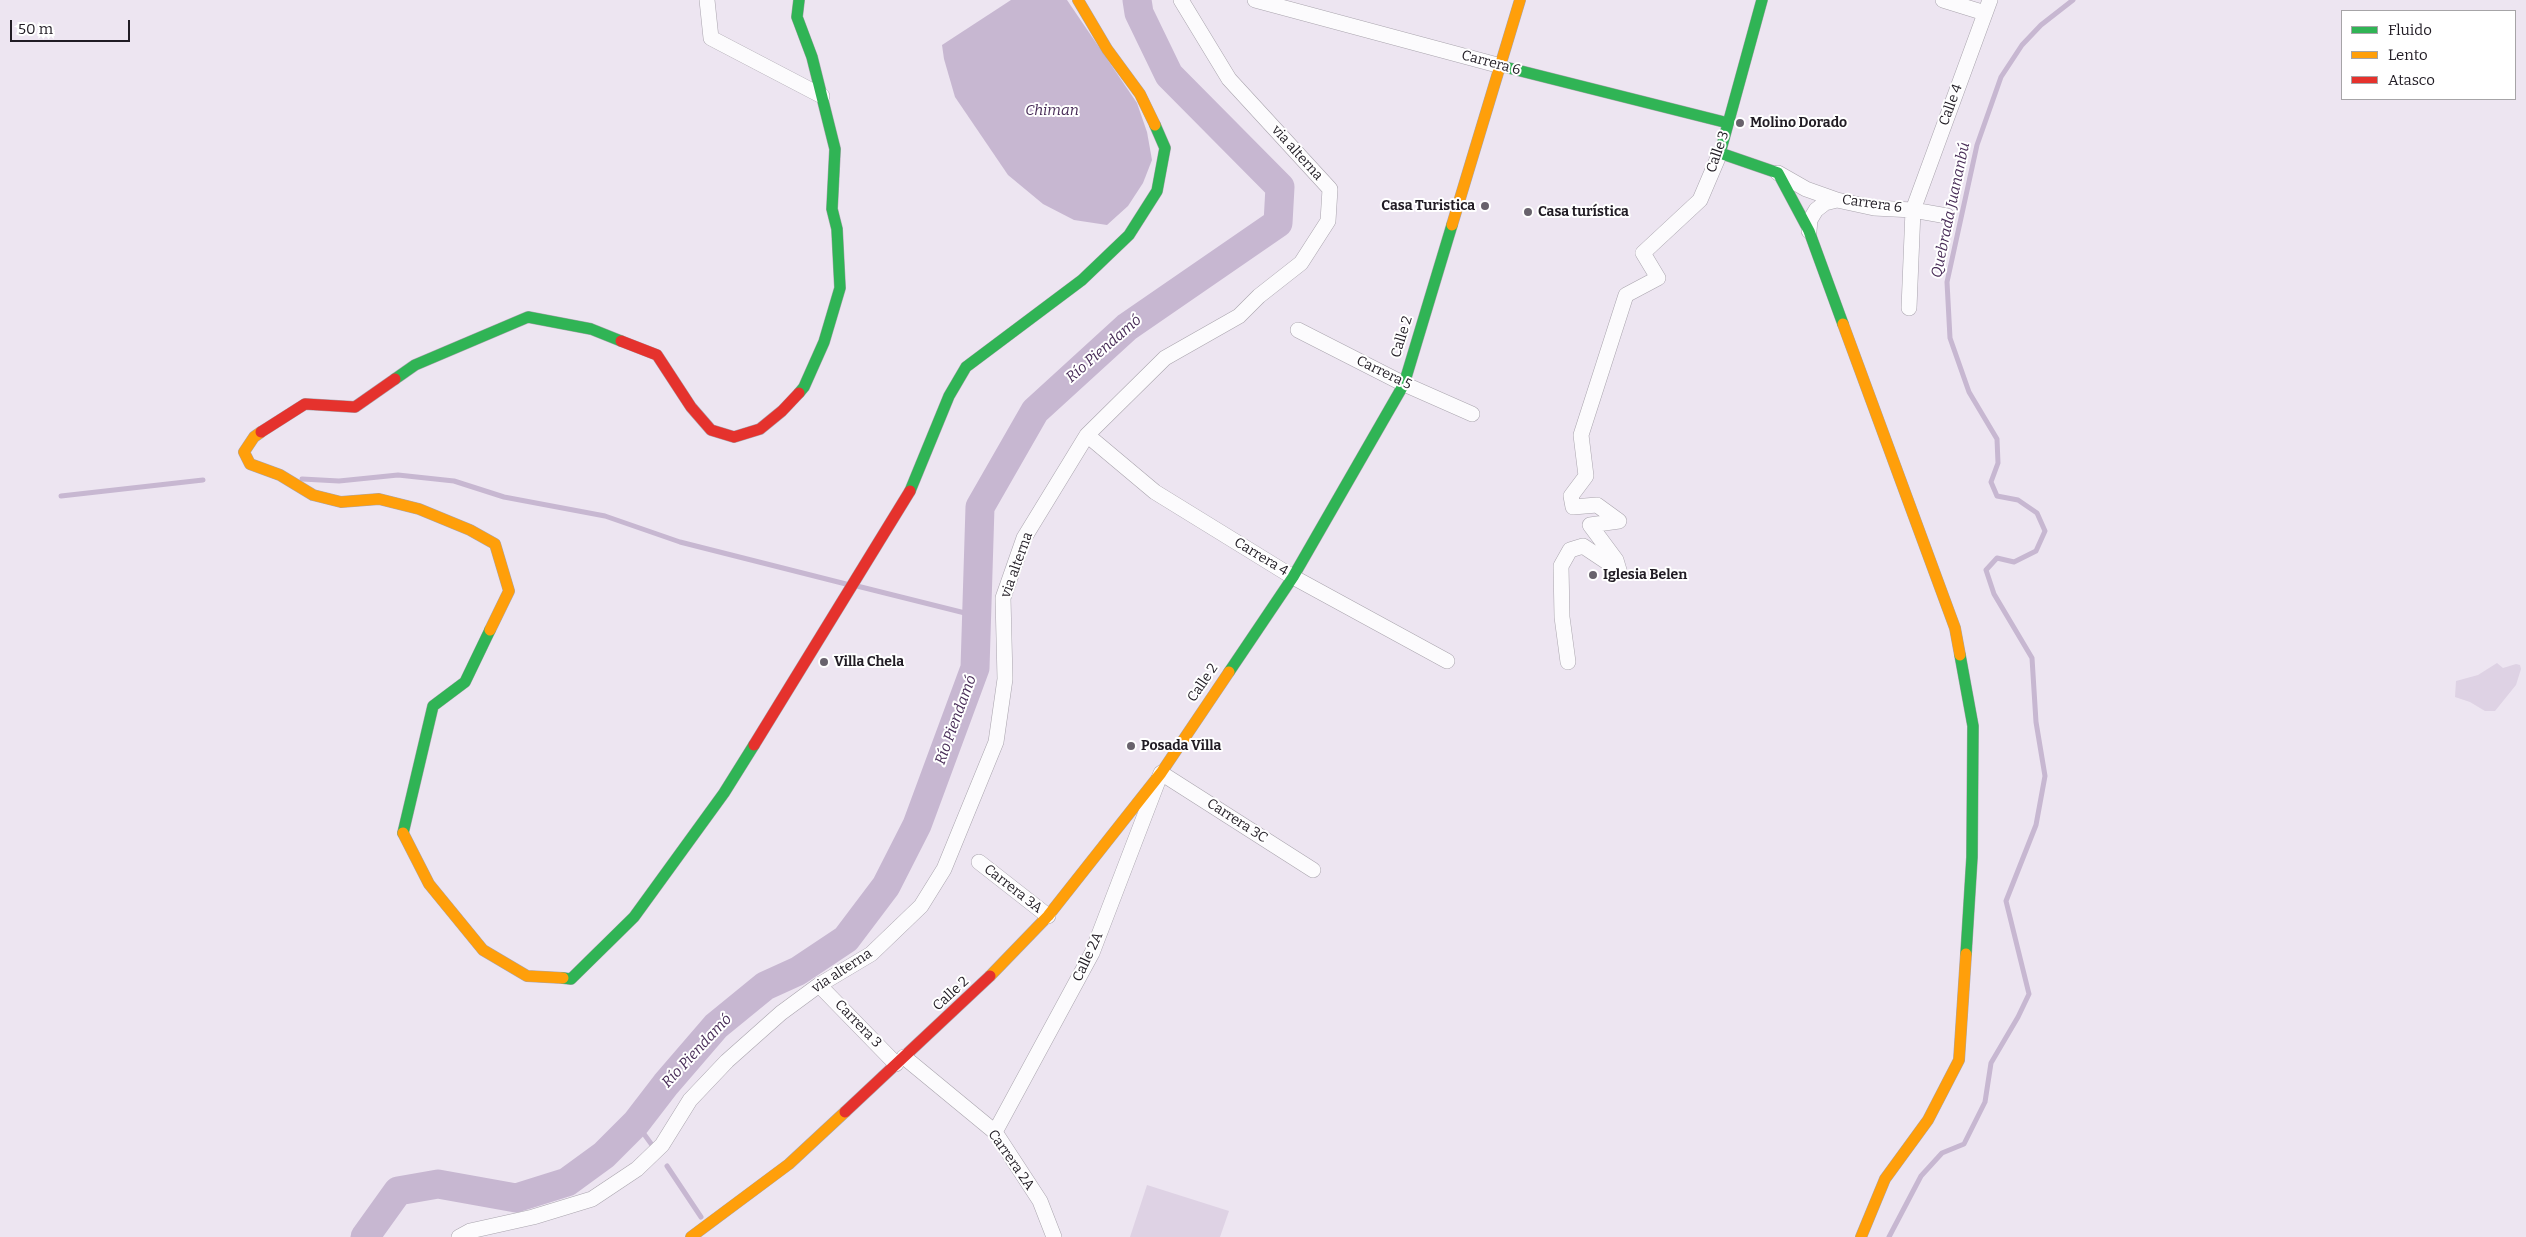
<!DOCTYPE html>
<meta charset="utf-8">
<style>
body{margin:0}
#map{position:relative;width:2526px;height:1237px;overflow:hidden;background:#ede5f1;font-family:Bitter,serif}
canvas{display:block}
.legend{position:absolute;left:2341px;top:10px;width:175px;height:90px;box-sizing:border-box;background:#fff;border:1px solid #a6a4a7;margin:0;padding:6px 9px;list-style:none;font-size:15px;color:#211c24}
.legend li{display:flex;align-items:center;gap:10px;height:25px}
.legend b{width:25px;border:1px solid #a6a4a7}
.scale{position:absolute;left:10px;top:20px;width:120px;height:22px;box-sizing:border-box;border:2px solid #211c24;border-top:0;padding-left:6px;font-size:15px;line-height:18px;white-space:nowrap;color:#211c24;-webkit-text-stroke:4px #fff;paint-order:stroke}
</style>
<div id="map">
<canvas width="2526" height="1237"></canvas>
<ul class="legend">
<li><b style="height:6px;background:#30b455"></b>Fluido</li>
<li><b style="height:6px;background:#ff9f0a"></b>Lento</li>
<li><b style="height:6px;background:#e5322d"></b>Atasco</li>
</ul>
<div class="scale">50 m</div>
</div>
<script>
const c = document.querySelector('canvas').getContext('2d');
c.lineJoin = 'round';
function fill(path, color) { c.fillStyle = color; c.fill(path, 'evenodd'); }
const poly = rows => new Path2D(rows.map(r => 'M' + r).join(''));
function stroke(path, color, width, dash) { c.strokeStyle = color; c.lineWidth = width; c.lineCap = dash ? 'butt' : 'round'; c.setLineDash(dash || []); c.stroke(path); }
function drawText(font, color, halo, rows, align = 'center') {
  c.font = font + ' Bitter,serif'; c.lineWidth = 4; c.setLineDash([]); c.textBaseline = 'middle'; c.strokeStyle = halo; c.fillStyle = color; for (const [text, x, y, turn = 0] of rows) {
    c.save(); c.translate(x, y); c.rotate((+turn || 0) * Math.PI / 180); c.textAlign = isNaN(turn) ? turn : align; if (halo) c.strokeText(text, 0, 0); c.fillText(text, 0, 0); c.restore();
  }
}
const green = poly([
 [2497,663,2503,668,2516,664,2520,665,2521,669,2516,685,2495,711,2485,711,2470,702,2455,697,2456,681,2478,675],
 [1147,1185,1229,1211,1220,1237,1130,1237]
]);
const water = poly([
 [1011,0,1067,0,1137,103,1147,132,1152,160,1143,183,1128,206,1107,225,1074,220,1043,204,1008,175,955,97,944,59,942,45]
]);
const stream = poly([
 [302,479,339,481,398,475,454,481,504,497,605,516,680,542,846,584],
 [61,496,203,480],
 [857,586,977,616],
 [636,1123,652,1145],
 [667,1166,701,1217],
 [1889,1237,1921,1176,1942,1153,1964,1144,1985,1102,1991,1063,2018,1017,2029,994,2006,901,2036,825,2045,776,2036,722,2032,658,1994,594,1986,570,1997,558,2014,562,2036,551,2045,531,2037,513,2018,500,1997,496,1991,482,1998,463,1997,439,1969,392,1950,338,1947,282,1977,145,2001,77,2022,45,2041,25,2073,0]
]);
const river = poly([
 [365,1237,398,1191,438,1184,516,1198,567,1182,604,1155,636,1123,666,1084,716,1026,765,986,798,971,846,939,886,886,917,825,975,668,980,507,1035,411,1127,327,1278,223,1280,187,1169,75,1139,13,1137,0]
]);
const street = poly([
 [707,0,711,38,822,96],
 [1255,0,1501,66],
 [1943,0,1985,13],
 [1778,173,1806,189,1837,200,1874,208,1913,210,1947,216],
 [1809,231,1810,220,1816,210,1825,203,1837,200],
 [1909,308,1913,210,1990,0],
 [1298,330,1404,384,1472,414],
 [1087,435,1155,492,1293,577,1447,661],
 [1568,662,1562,617,1561,566,1570,550,1583,546,1619,570,1616,560,1590,525,1619,521,1597,505,1573,507,1571,496,1586,476,1581,435,1626,295,1658,278,1643,253,1700,200,1720,153],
 [979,862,1048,916],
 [819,985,896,1064],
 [904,1057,995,1132,1040,1201,1054,1237],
 [995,1132,1092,953,1161,773,1313,870],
 [459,1237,470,1231,533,1217,592,1199,637,1169,662,1145,690,1100,727,1061,781,1013,819,985,871,954,921,906,944,869,996,742,1005,679,1003,598,1024,538,1087,435,1165,358,1239,316,1259,296,1301,263,1328,221,1330,189,1229,79,1181,0]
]);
const fast = poly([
 [1762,0,1720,153,1778,173,1809,231,1843,324],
 [1501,66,1728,123],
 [395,379,415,365,528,317,591,329,621,341],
 [799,393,804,387,824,342,840,288,837,229,832,209,835,149,812,57,797,17,799,0],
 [910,491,949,396,966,367,1082,280,1129,235,1157,191,1165,148,1155,125],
 [1960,655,1973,726,1972,857,1966,954],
 [1229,672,1293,577,1404,384,1452,225],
 [403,833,433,706,465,682,490,630],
 [563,978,571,979,634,917,724,793,754,745]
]);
const slow = poly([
 [1078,0,1107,49,1140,94,1155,125],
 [1452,225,1520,0],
 [1843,324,1955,628,1960,655],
 [261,432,254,437,244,452,250,464,280,475,313,495,341,502,379,499,419,509,470,530,495,544,509,591,490,630],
 [403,833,429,884,483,950,527,976,563,978],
 [990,976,1048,916,1161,773,1229,672],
 [691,1237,789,1164,845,1112],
 [1861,1237,1885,1179,1928,1120,1959,1060,1966,954]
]);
const jam = poly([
 [621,341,657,355,691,407,711,430,734,437,760,429,782,411,799,393],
 [261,432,305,404,355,407,395,379],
 [754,745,910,491],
 [845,1112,990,976]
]);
const markers = [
 [1740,123,5,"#68626c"],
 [1485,206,5,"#68626c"],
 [1528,212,5,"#68626c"],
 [1593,575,5,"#68626c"],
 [824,662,5,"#68626c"],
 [1131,746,5,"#68626c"]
];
const streetNames = [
 ["Carrera 6",1491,63,15],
 ["Calle 4",1951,105,-70],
 ["Calle 3",1718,152,-71],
 ["via alterna",1297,153,48],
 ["Carrera 6",1872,204,8],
 ["Calle 2",1402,337,-73],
 ["Carrera 5",1384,373,26],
 ["Carrera 4",1261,557,31],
 ["via alterna",1017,565,-70],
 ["Calle 2",1203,683,-56],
 ["Carrera 3C",1237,821,33],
 ["Carrera 3A",1013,889,38],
 ["Calle 2A",1088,957,-65],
 ["via alterna",842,971,-33],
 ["Calle 2",951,994,-43],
 ["Carrera 3",858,1024,46],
 ["Carrera 2A",1011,1160,55]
];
const poiNames = [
 ["Molino Dorado",1750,123],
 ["Casa Turistica",1475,206,"right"],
 ["Casa turística",1538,212],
 ["Iglesia Belen",1603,575],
 ["Villa Chela",834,662],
 ["Posada Villa",1141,746]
];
const waterNames = [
 ["Chiman",1052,111],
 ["Quebrada Juananbú",1951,210,-78],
 ["Río Piendamó",1104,349,-41],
 ["Río Piendamó",956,720,-70],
 ["Río Piendamó",697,1051,-47]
];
fill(green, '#ded2e4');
fill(water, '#c7b7d1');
stroke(stream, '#c7b7d1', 5);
stroke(river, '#c7b7d1', 29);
stroke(street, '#a9a4ad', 16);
stroke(fast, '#a9a4ad', 12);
stroke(slow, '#a9a4ad', 12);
stroke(jam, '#a9a4ad', 12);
stroke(street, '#fcfbfd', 15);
stroke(fast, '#30b455', 11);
stroke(slow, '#ff9f0a', 11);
stroke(jam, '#e5322d', 11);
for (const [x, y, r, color] of markers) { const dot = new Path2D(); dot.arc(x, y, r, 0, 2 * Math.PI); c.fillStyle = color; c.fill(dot); stroke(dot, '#fff', 2); }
drawText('14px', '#211c24', '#fff', streetNames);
drawText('bold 14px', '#211c24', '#fff', poiNames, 'left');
drawText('italic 15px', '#482c57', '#fff', waterNames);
</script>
